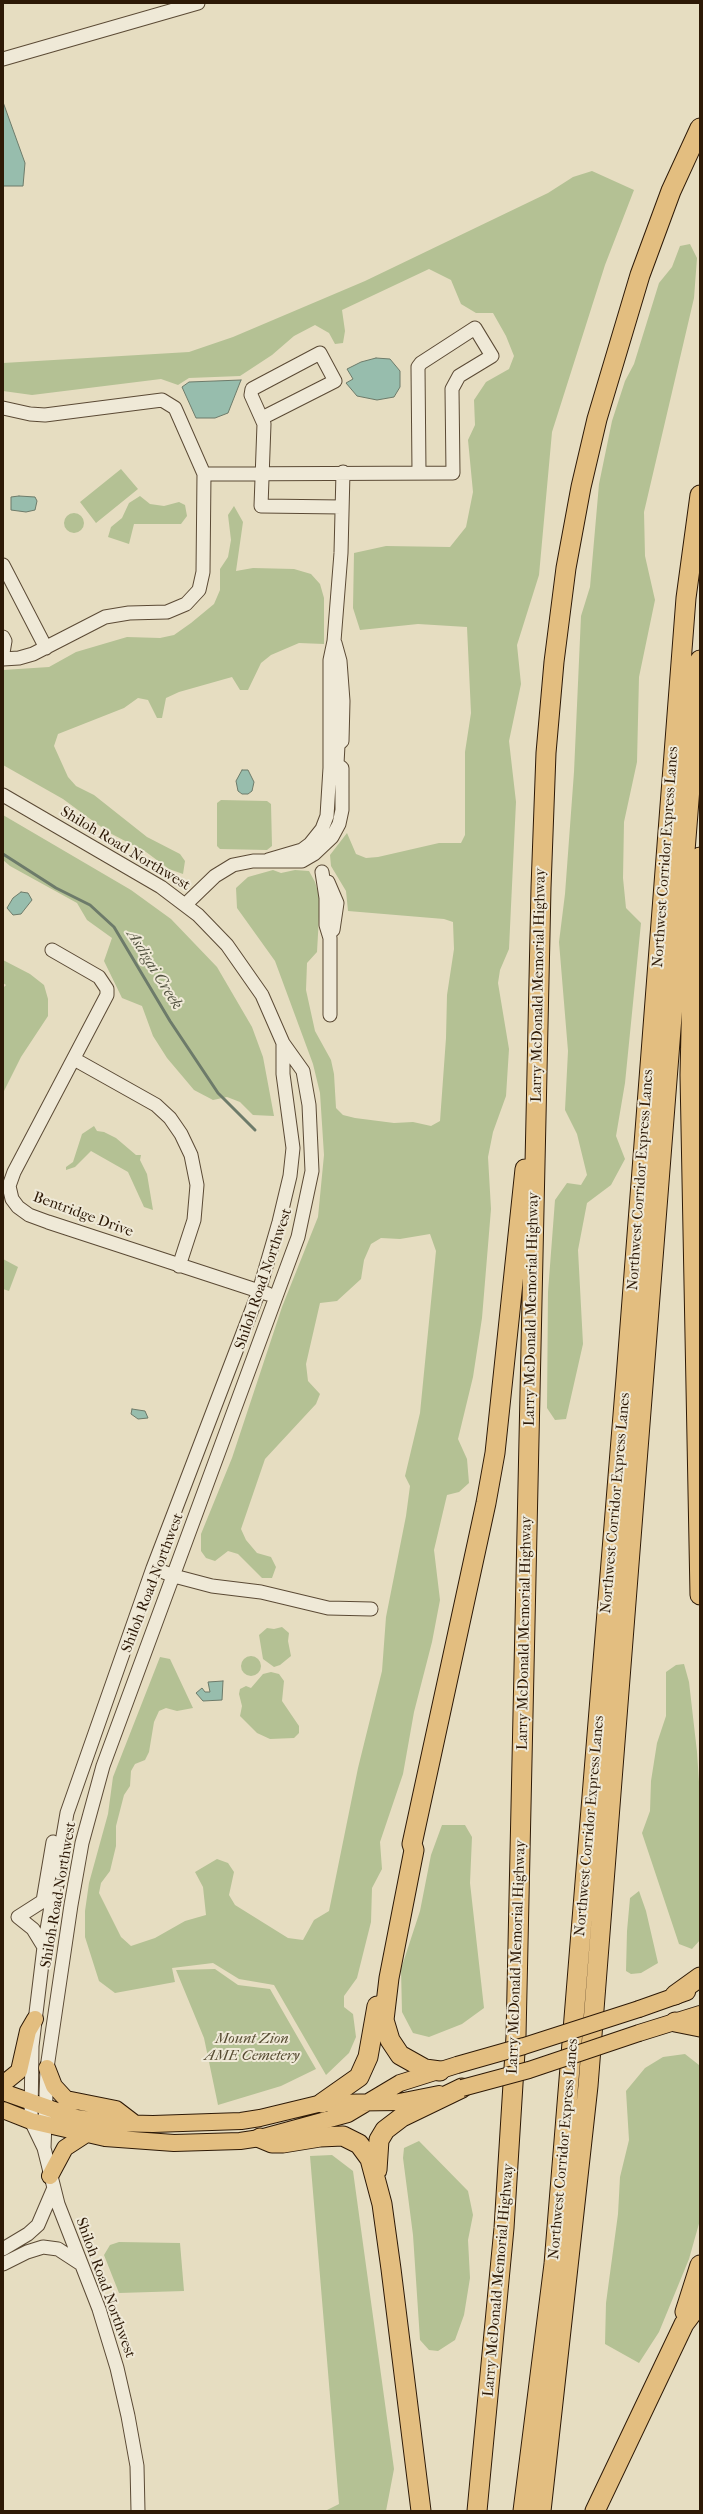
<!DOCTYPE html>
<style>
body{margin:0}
#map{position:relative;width:703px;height:2514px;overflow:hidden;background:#e6ddc1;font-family:"IM FELL French Canon",serif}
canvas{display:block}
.frame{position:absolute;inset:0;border:4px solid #2d1906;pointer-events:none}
</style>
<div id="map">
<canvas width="703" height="2514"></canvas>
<div class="frame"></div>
</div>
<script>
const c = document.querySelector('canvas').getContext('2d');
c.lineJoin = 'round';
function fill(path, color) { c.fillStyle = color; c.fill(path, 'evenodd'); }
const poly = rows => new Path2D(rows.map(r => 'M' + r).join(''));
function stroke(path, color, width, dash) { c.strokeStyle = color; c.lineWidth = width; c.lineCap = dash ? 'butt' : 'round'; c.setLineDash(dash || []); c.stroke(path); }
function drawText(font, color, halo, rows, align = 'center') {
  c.font = font + ' "IM FELL French Canon",serif'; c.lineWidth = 4; c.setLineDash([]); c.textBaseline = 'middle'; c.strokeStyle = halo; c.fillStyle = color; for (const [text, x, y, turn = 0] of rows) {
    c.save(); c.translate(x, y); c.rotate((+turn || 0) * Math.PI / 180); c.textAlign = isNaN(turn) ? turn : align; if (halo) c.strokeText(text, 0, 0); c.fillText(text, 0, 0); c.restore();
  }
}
const green = poly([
 [592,171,634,190,605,265,552,432,539,575,517,645,521,684,509,741,516,802,511,906,509,949,500,970,498,983,509,1049,506,1096,493,1132,488,1157,491,1209,482,1318,473,1377,458,1439,467,1459,469,1483,459,1492,447,1495,434,1550,440,1600,432,1642,414,1712,403,1774,380,1842,382,1869,372,1888,371,1922,357,1978,344,1996,344,2007,353,2014,356,2037,349,2053,326,2075,274,1985,239,1979,213,1963,172,1968,175,1982,115,1993,99,1981,85,1937,85,1911,89,1883,108,1814,113,1777,160,1657,170,1659,193,1708,177,1711,166,1708,159,1711,154,1722,149,1752,145,1760,135,1764,131,1771,130,1786,124,1795,116,1826,116,1846,110,1871,101,1883,99,1893,121,1937,131,1946,155,1938,185,1921,206,1915,203,1887,195,1872,217,1859,228,1863,234,1872,229,1895,235,1905,288,1938,303,1940,314,1920,329,1911,358,1768,382,1671,386,1617,406,1516,410,1486,405,1476,420,1413,436,1251,430,1234,400,1239,381,1238,371,1244,364,1260,361,1279,337,1301,320,1303,306,1364,308,1381,320,1394,316,1404,265,1459,241,1529,246,1540,257,1553,271,1557,276,1567,272,1578,262,1578,238,1554,228,1551,215,1561,206,1558,201,1551,201,1534,232,1458,282,1307,318,1217,324,1155,320,1093,313,1064,275,961,237,908,236,888,248,877,273,870,281,873,295,870,309,871,315,882,320,899,317,952,307,963,306,990,315,1031,331,1060,334,1074,336,1108,343,1115,355,1118,394,1123,413,1122,431,1126,440,1121,446,1038,447,995,454,949,453,922,444,919,348,911,346,891,331,866,330,855,347,833,356,854,366,858,378,857,439,843,461,843,465,835,465,752,471,713,467,627,418,624,360,630,353,608,354,553,386,546,450,547,466,527,473,492,468,440,475,425,474,400,486,382,509,369,514,356,506,336,493,313,476,313,461,304,451,280,429,269,342,310,345,331,343,343,335,344,329,333,315,325,294,336,272,355,240,376,189,378,178,385,161,379,32,395,3,391,3,363,189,352,233,337,365,281,548,193,573,177],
 [690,244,697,258,694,298,644,512,645,556,655,600,639,677,637,762,624,822,623,878,626,908,641,923,625,1083,616,1136,625,1159,611,1185,587,1203,578,1250,583,1344,566,1419,555,1420,547,1408,548,1292,555,1200,567,1183,581,1185,587,1175,577,1134,565,1110,568,1051,559,942,565,894,574,772,581,616,590,587,599,484,612,421,625,381,634,364,659,283,672,267,680,246],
 [121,469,138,489,96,523,80,502],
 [140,496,150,504,164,506,179,502,185,505,187,516,181,524,134,524,129,544,108,537,111,527,122,518,129,503],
 [234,506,243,522,236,571,253,568,294,569,311,574,320,584,324,598,324,644,299,643,271,655,261,663,248,690,240,690,232,677,179,692,166,698,162,718,157,718,148,700,138,698,124,708,58,734,54,746,68,777,76,786,94,795,147,837,180,854,185,861,183,874,169,869,146,852,108,832,63,799,3,765,3,670,49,667,76,652,127,637,160,638,174,635,191,623,214,604,220,590,220,569,228,557,231,540,228,515],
 '64 523a10 10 0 1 1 20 0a10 10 0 1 1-20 0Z',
 [221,800,267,801,271,804,272,846,267,850,220,849,217,846,217,803],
 [3,815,131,890,171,919,217,967,252,1027,263,1057,274,1116,253,1115,240,1102,227,1097,213,1100,194,1090,167,1058,153,1036,142,1006,122,998,104,961,112,938,87,920,77,903,10,866,3,860],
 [3,960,30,974,44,985,48,999,48,1016,21,1057,3,1093,3,988,6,985,3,983],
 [94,1126,97,1131,104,1132,116,1138,136,1155,141,1155,140,1160,147,1174,153,1210,144,1207,128,1172,91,1151,75,1167,66,1170,66,1167,73,1162,82,1134],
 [3,1259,18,1267,9,1291,3,1289],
 [282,1627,289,1633,288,1641,291,1656,280,1665,274,1667,263,1659,259,1635,267,1628,274,1629],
 '241 1666a10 10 0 1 1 20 0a10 10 0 1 1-20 0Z',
 [684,1664,689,1682,697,1752,700,1797,700,1940,692,1949,679,1944,642,1833,650,1811,651,1781,657,1743,666,1716,666,1672,676,1665],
 [271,1672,279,1674,284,1681,282,1701,299,1726,299,1733,294,1738,270,1739,257,1733,240,1716,242,1706,239,1694,240,1689,246,1686,251,1688,263,1674],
 [442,1825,465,1825,472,1837,470,1883,484,2008,462,2024,429,2037,413,2033,402,2012,401,1969,420,1911,431,1855],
 [639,1891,646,1911,658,1963,641,1973,631,1974,626,1971,627,1931,630,1898],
 [215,1969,238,1985,270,1989,316,2069,281,2086,218,2105,204,2038,176,1970],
 [685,2054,699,2065,700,2070,700,2220,689,2259,659,2332,639,2363,605,2344,606,2303,618,2214,620,2177,629,2140,626,2091,645,2068,663,2057],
 [419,2141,468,2191,473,2215,468,2240,470,2278,464,2315,455,2340,438,2351,429,2350,420,2340,413,2235,403,2158,404,2148],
 [332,2155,353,2171,394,2469,386,2511,325,2511,339,2504,310,2156],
 [119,2242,180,2243,184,2291,119,2293,104,2255,110,2245]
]);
const water = poly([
 [3,102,25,163,23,186,3,186,3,102],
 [376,358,390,359,400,371,400,387,394,397,377,400,357,396,346,383,353,379,347,369,361,362,376,358],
 [241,380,228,413,215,418,196,418,182,387,189,382,241,380],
 [19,496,35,497,37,501,35,510,26,512,11,510,11,497,19,496],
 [242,770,248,770,254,782,252,791,248,794,242,794,238,791,236,781,242,770],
 [21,892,28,893,32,900,21,914,13,915,7,908,13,898,21,892],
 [132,1409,145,1411,148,1418,138,1419,131,1414,132,1409],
 [223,1681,222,1700,203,1701,196,1693,202,1688,205,1692,210,1692,208,1682,223,1681]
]);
const stream = poly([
 [3,854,56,888,90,905,114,927,170,1021,218,1093,255,1130]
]);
const minor = poly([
 [3,59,198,3],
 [3,408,30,414,45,415,162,400,175,408,204,474,203,572,199,590,186,604,167,612,129,613,105,617,33,654,19,658,3,659],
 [262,418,335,381,320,353,252,389,251,395,264,424,261,506,342,507],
 [204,474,453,473,452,389,459,376,492,356,475,328,421,363,418,367,419,472],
 [3,565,46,648],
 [3,637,5,641,3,653],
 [3,795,161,887,198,915,227,945,262,995,283,1043,303,1071,309,1105,312,1171,298,1237,103,1766,82,1843,71,1905,47,2068,44,2148],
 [268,860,302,850,310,844,322,829,327,816,330,768,330,660,334,641,341,553,343,472],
 [322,872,326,898,326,925,330,938,330,1015],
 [328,882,337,903,333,930],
 [185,905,215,876,233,865,253,861,302,861,314,854,332,837,339,824,342,810,342,768,337,764,338,745,342,741,343,701,340,661,335,643],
 [52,950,99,977,107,989,107,995,14,1172,9,1186,12,1199,18,1207,29,1215,48,1222,268,1294],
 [74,1059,156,1105,170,1118,181,1134,191,1155,197,1185,194,1220,179,1266],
 [153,1568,174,1576,212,1586,261,1592,328,1608,371,1609],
 [44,1947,33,1929,18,1917,43,1901,53,1842],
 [3,2249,28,2234,38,2225,53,2190],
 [3,2264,27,2252,43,2247,58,2249,81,2264],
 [138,2511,137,2466,128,2416,117,2368,99,2309,58,2204,44,2148,31,2121,32,2046,44,1947,67,1813,153,1568,259,1291,279,1222,290,1176,293,1148,283,1074,283,1043]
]);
const major = poly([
 [639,2009,687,1992],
 [639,2033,700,2014],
 [47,2068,54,2086,66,2099,116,2109,133,2122],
 [3,2084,19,2071,28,2031,35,2019],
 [3,2092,77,2118,110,2123,153,2124,241,2121,260,2118,322,2103,399,2102,439,2094],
 [3,2110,31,2121,105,2138,174,2143,240,2141,260,2138,348,2114,400,2083,457,2065],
 [50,2176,65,2148,88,2133]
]);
const highway = poly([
 [700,857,692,985,690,1075,700,1595],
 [675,1995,700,1977],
 [675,2022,700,2027],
 [440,2071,425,2069,400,2055,390,2040,384,2020,389,1978,414,1850,412,1844,486,1503,495,1453,525,1169],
 [322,2103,359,2077,368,2057,377,2006],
 [260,2138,272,2143,283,2143,320,2137,343,2136,359,2144,370,2159,382,2204,391,2269,421,2511],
 [377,2170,379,2140,385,2130,402,2117,462,2088],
 [685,2312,700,2265],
 [477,2511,504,2228,516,2036,541,888,546,753,554,662,566,568,581,487,597,419,640,275,671,191,700,128],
 [523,2511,554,2264,626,1378,686,598,700,495],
 [541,2511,588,2086,700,660],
 [595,2511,684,2324,696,2308,700,2298]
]);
const majorBridge = poly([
 [457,2065,524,2046,639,2009],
 [462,2088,529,2070,639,2033]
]);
const streetNames = [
 ["Shiloh Road Northwest",125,849,31],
 ["Northwest Corridor Express Lanes",666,857,-86],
 ["Larry McDonald Memorial Highway",539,985,-89],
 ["Northwest Corridor Express Lanes",641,1180,-86],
 ["Bentridge Drive",83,1215,20],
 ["Shiloh Road Northwest",264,1279,-71],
 ["Larry McDonald Memorial Highway",532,1309,-89],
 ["Northwest Corridor Express Lanes",616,1503,-85],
 ["Shiloh Road Northwest",153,1583,-69],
 ["Larry McDonald Memorial Highway",525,1633,-89],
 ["Northwest Corridor Express Lanes",590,1826,-85],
 ["Shiloh Road Northwest",59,1895,-80],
 ["Larry McDonald Memorial Highway",517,1957,-88],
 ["Northwest Corridor Express Lanes",564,2149,-85],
 ["Larry McDonald Memorial Highway",499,2280,-85],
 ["Shiloh Road Northwest",105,2288,70]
];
const parkNames = [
 ["Mount Zion",252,2039],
 ["AME Cemetery",252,2056]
];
const waterNames = [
 ["Asdigai Creek",154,970,58]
];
fill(green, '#b4c194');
fill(water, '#97bdad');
stroke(water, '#6d7b6a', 1);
stroke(stream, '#6d7b6a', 3);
stroke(minor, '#5b4a35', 15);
stroke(major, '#2d1906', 18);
stroke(highway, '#2d1906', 21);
stroke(minor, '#efe9d7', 13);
stroke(major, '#e3be80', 16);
stroke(highway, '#e3be80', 19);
stroke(majorBridge, '#2d1906', 18, []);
stroke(majorBridge, '#e3be80', 16);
drawText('15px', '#2d1906', '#efe9d7', streetNames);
drawText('italic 15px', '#564b31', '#efe9d7', parkNames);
drawText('italic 16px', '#525240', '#efe9d7', waterNames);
</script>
